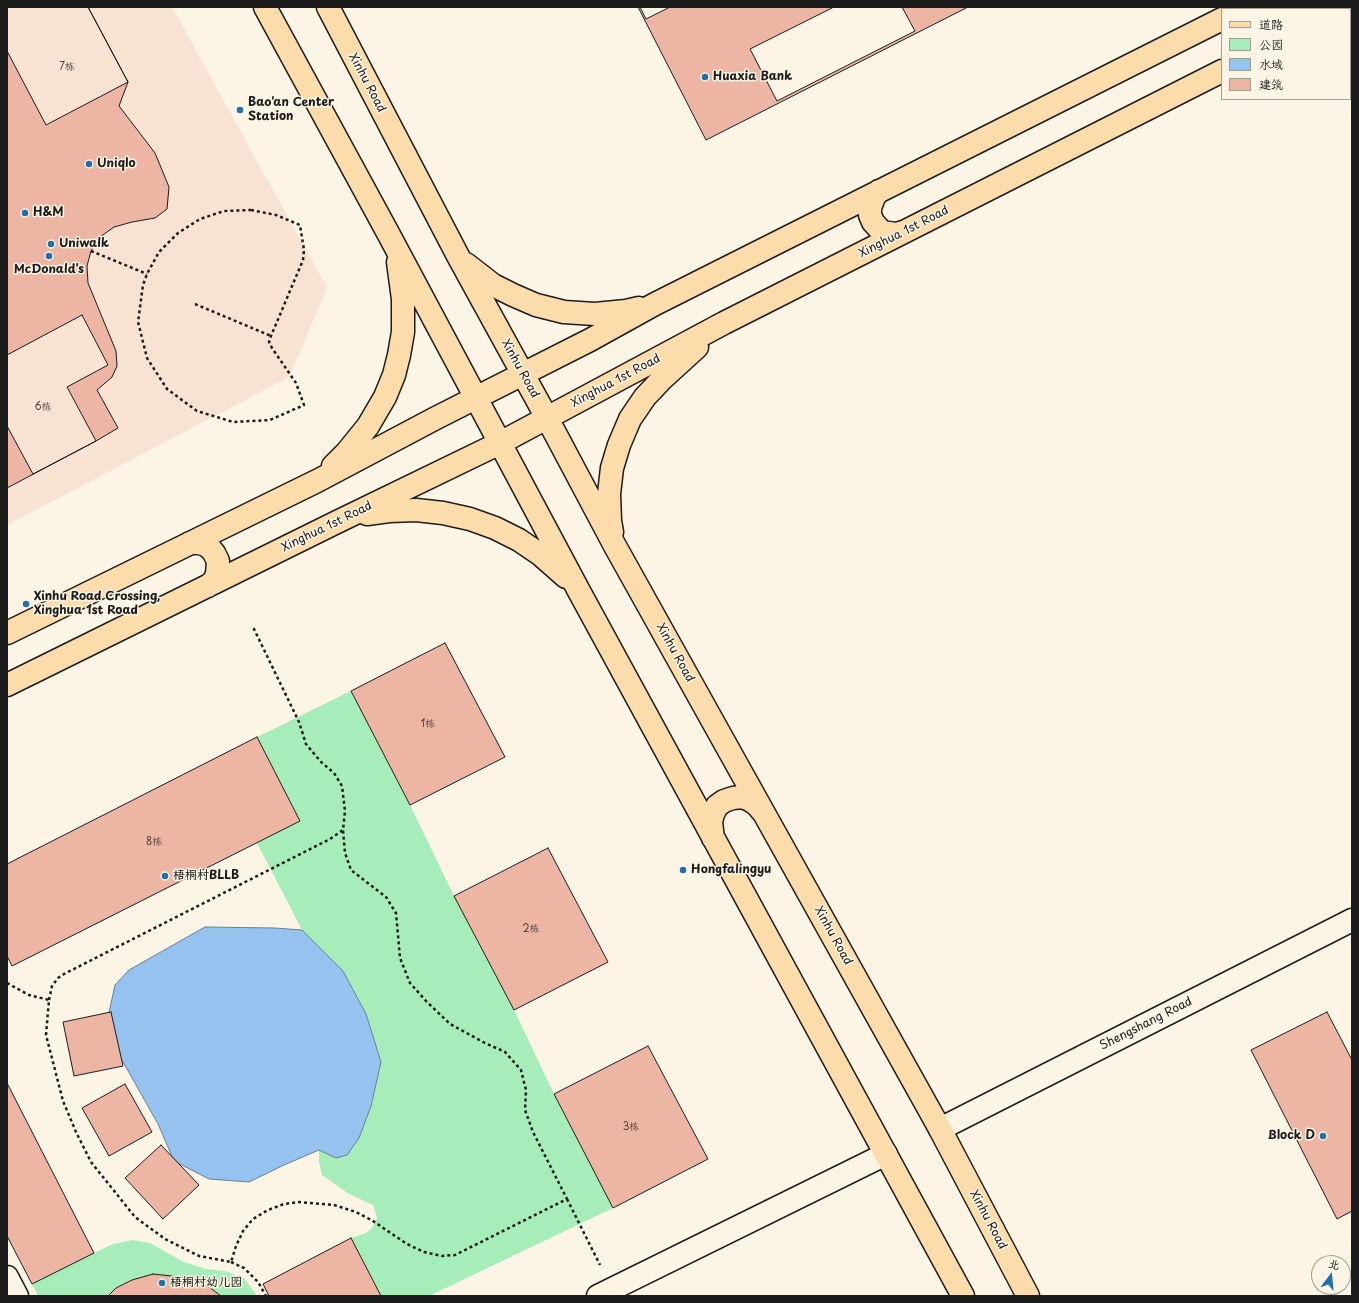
<!DOCTYPE html>
<meta charset="utf-8">
<style>
body{margin:0}
#map{position:relative;width:1359px;height:1303px;overflow:hidden;background:#fcf5e5;font-family:"Playpen Sans","LXGW WenKai TC",sans-serif}
canvas{display:block}
.frame{position:absolute;inset:0;border:8px solid #1c1c1c;pointer-events:none}
.legend{position:absolute;left:1221px;top:8px;width:130px;height:92px;box-sizing:border-box;background:#fcf5e5;border:1px solid #a29e95;margin:0;padding:5px 7px;list-style:none;font-size:12px;color:#1c1c1c}
.legend li{display:flex;align-items:center;gap:8px;height:20px}
.legend b{width:20px;border:1px solid #a29e95}
.north{position:absolute;left:1311px;top:1255px;width:40px;height:40px;box-sizing:border-box;background:#fcf5e5;border:1px solid #a29e95;border-radius:50%;rotate:16deg;font-size:11px;font-weight:700;line-height:16px;text-align:center;color:#1c1c1c}
.north::after{content:'';display:block;margin:auto;width:14px;height:18px;background:#1f6fb2;clip-path:polygon(50% 0,100% 100%,50% 72%,0 100%)}
</style>
<div id="map">
<canvas width="1359" height="1303"></canvas>
<div class="frame"></div>
<ul class="legend">
<li><b style="height:5px;background:#fddcac"></b>道路</li>
<li><b style="height:11px;background:#a6edba"></b>公园</li>
<li><b style="height:11px;background:#96c2ef"></b>水域</li>
<li><b style="height:11px;background:#edb5a4"></b>建筑</li>
</ul>
<div class="north">北</div>
</div>
<script>
const c = document.querySelector('canvas').getContext('2d');
c.lineJoin = 'round';
function fill(path, color) { c.fillStyle = color; c.fill(path, 'evenodd'); }
const poly = rows => new Path2D(rows.map(r => 'M' + r).join(''));
function stroke(path, color, width, dash) { c.strokeStyle = color; c.lineWidth = width; c.lineCap = dash ? 'butt' : 'round'; c.setLineDash(dash || []); c.stroke(path); }
function drawText(font, color, halo, rows, align = 'center') {
  c.font = font + ' "Playpen Sans","LXGW WenKai TC",sans-serif'; c.lineWidth = 3; c.setLineDash([]); c.textBaseline = 'middle'; c.strokeStyle = halo; c.fillStyle = color; for (const [text, x, y, turn = 0] of rows) {
    c.save(); c.translate(x, y); c.rotate((+turn || 0) * Math.PI / 180); c.textAlign = isNaN(turn) ? turn : align; if (halo) c.strokeText(text, 0, 0); c.fillText(text, 0, 0); c.restore();
  }
}
const built = poly([
 [7,7,172,7,327,288,289,377,7,525]
]);
const green = poly([
 [351,691,410,805,454,896,514,1010,554,1094,613,1208,429,1296,381,1296,351,1238,366,1233,371,1229,377,1218,373,1205,349,1194,322,1175,319,1162,319,1150,336,1158,371,1106,381,1062,366,1014,343,971,302,930,257,843,300,821,257,737],
 [133,1240,150,1243,184,1262,206,1269,225,1271,244,1278,257,1296,221,1296,209,1287,181,1277,132,1280,116,1288,108,1296,38,1296,32,1284,94,1253,113,1244]
]);
const water = poly([
 [205,927,275,928,302,930,343,971,366,1014,381,1062,371,1106,359,1138,347,1155,336,1158,319,1150,284,1165,249,1182,209,1179,174,1161,158,1124,118,1053,108,1017,115,985,129,970,205,927]
]);
const building = poly([
 [7,7,88,7,128,82,46,125,7,51,7,7],
 [7,7,88,7,128,82,119,106,155,153,169,187,167,209,155,218,132,222,114,227,100,237,91,251,87,266,88,283,116,351,117,366,112,377,97,390,118,428,96,441,7,488,7,7],
 [638,7,968,7,706,140,638,7],
 [640,7,670,7,646,19,640,7],
 [834,7,902,7,915,31,777,101,750,49,834,7],
 [82,315,108,365,67,387,96,441,33,474,7,426,7,355,82,315],
 [445,643,505,757,410,805,351,691,445,643],
 [257,737,300,821,12,966,7,956,7,864,257,737],
 [548,848,608,962,514,1010,454,896,548,848],
 [111,1012,123,1066,74,1076,63,1022,111,1012],
 [1327,1012,1352,1060,1352,1211,1337,1219,1251,1050,1327,1012],
 [648,1046,708,1159,613,1208,554,1094,648,1046],
 [7,1083,94,1253,32,1284,7,1236,7,1083],
 [125,1084,152,1132,109,1156,82,1108,125,1084],
 [161,1145,199,1185,163,1219,125,1178,161,1145],
 [351,1238,381,1296,269,1296,263,1284,351,1238],
 [153,1274,181,1277,209,1287,221,1296,108,1296,116,1288,132,1280,153,1274]
]);
const path = poly([
 [251,210,276,215,300,225,304,250,303,260,271,336,269,342,272,348,296,383,304,405,270,420,233,422,197,411,167,389,147,358,138,322,143,285,147,274,159,252,178,233,200,219,224,211,251,210],
 [91,251,147,274],
 [195,304,271,336],
 [7,983,29,995,49,1000,46,1035,63,1101,76,1132,91,1162,135,1217,165,1239,199,1256,231,1262,236,1246,243,1231,253,1219,268,1210,284,1204,299,1202,334,1205,356,1212,373,1221,407,1244,424,1252,442,1256,455,1255,567,1199,533,1132,525,1110,526,1090,521,1070,505,1052,485,1043,450,1024,426,1001,410,983,400,958,396,913,386,897,351,870,345,853,343,830,345,811,342,786,334,773,321,762,306,744,299,722,253,627],
 [49,1000,52,986,58,978,64,974,330,839,343,830],
 [567,1199,600,1265],
 [231,1262,244,1268,258,1282,266,1296]
]);
const minor = poly([
 [1281,7,1282,9],
 [940,1129,1352,920],
 [7,1277,17,1296],
 [598,1296,886,1154]
]);
const major = poly([
 [265,7,388,233,580,593,963,1296],
 [328,7,458,256,547,418,615,546,940,1129,1028,1296],
 [1242,9,1246,7],
 [1344,9,1348,7],
 [879,191,874,197,870,208,870,215,873,222,882,232,896,234,903,232],
 [466,264,493,285,513,295,536,305,564,312,595,314,626,311,639,308],
 [333,466,347,452,368,426,385,397,394,375,399,355,403,332,403,299,398,262],
 [367,514,389,511,416,510,443,513,470,519,495,528,519,540,541,555,566,577],
 [612,532,610,521,609,494,612,468,619,445,630,419,645,397,663,378,697,347],
 [190,543,197,543,204,544,210,548,214,553,218,561,217,574,214,581,208,586],
 [7,633,317,481,436,418,590,340,655,304,1222,19],
 [7,685,337,522,500,443,724,323,1222,71],
 [713,838,711,822,713,814,717,806,724,801,733,798,742,797,750,800,757,805,763,812]
]);
const markers = [
 [705,77,4,"#1f6fb2"],
 [240,110,4,"#1f6fb2"],
 [89,164,4,"#1f6fb2"],
 [25,213,4,"#1f6fb2"],
 [51,244,4,"#1f6fb2"],
 [49,256,4,"#1f6fb2"],
 [26,604,4,"#1f6fb2"],
 [683,870,4,"#1f6fb2"],
 [165,876,4,"#1f6fb2"],
 [1323,1136,4,"#1f6fb2"],
 [162,1283,4,"#1f6fb2"]
];
const numberNames = [
 ["7栋",67,67],
 ["6栋",43,407],
 ["1栋",428,724],
 ["8栋",154,842],
 ["2栋",531,929],
 ["3栋",631,1127]
];
const poiNames = [
 ["Huaxia Bank",713,77],
 ["Bao'an Center",248,103],
 ["Station",248,117],
 ["Uniqlo",97,164],
 ["H&M",33,213],
 ["Uniwalk",59,244],
 ["McDonald's",49,270,"center"],
 ["Xinhu Road Crossing,",34,597],
 ["Xinghua 1st Road",34,611],
 ["Hongfalingyu",691,870],
 ["梧桐村BLLB",173,876],
 ["Block D",1315,1136,"right"],
 ["梧桐村幼儿园",170,1283]
];
const streetNames = [
 ["Xinhu Road",367,83,62],
 ["Xinghua 1st Road",904,232,-27],
 ["Xinhu Road",520,369,61],
 ["Xinghua 1st Road",616,381,-28],
 ["Xinghua 1st Road",327,527,-26],
 ["Xinhu Road",675,653,61],
 ["Xinhu Road",833,936,61],
 ["Shengshang Road",1146,1024,-27],
 ["Xinhu Road",988,1220,62]
];
fill(built, '#f8e2d2');
fill(green, '#a6edba');
fill(water, '#96c2ef');
stroke(water, '#65809b', 1);
fill(building, '#edb5a4');
stroke(building, '#1c1c1c', 1);
stroke(minor, '#1c1c1c', 25);
stroke(major, '#1c1c1c', 25);
stroke(path, '#1c1c1c', 2.5, [3, 3]);
stroke(minor, '#fcf5e5', 22);
stroke(major, '#fddcac', 22);
for (const [x, y, r, color] of markers) { const dot = new Path2D(); dot.arc(x, y, r, 0, 2 * Math.PI); c.fillStyle = color; c.fill(dot); stroke(dot, '#fcf5e5', 1.5); }
drawText('10px', '#50423e', null, numberNames);
drawText('bold 12px', '#1c1c1c', '#fcf5e5', poiNames, 'left');
drawText('12px', '#1c1c1c', '#fcf5e5', streetNames);
</script>
